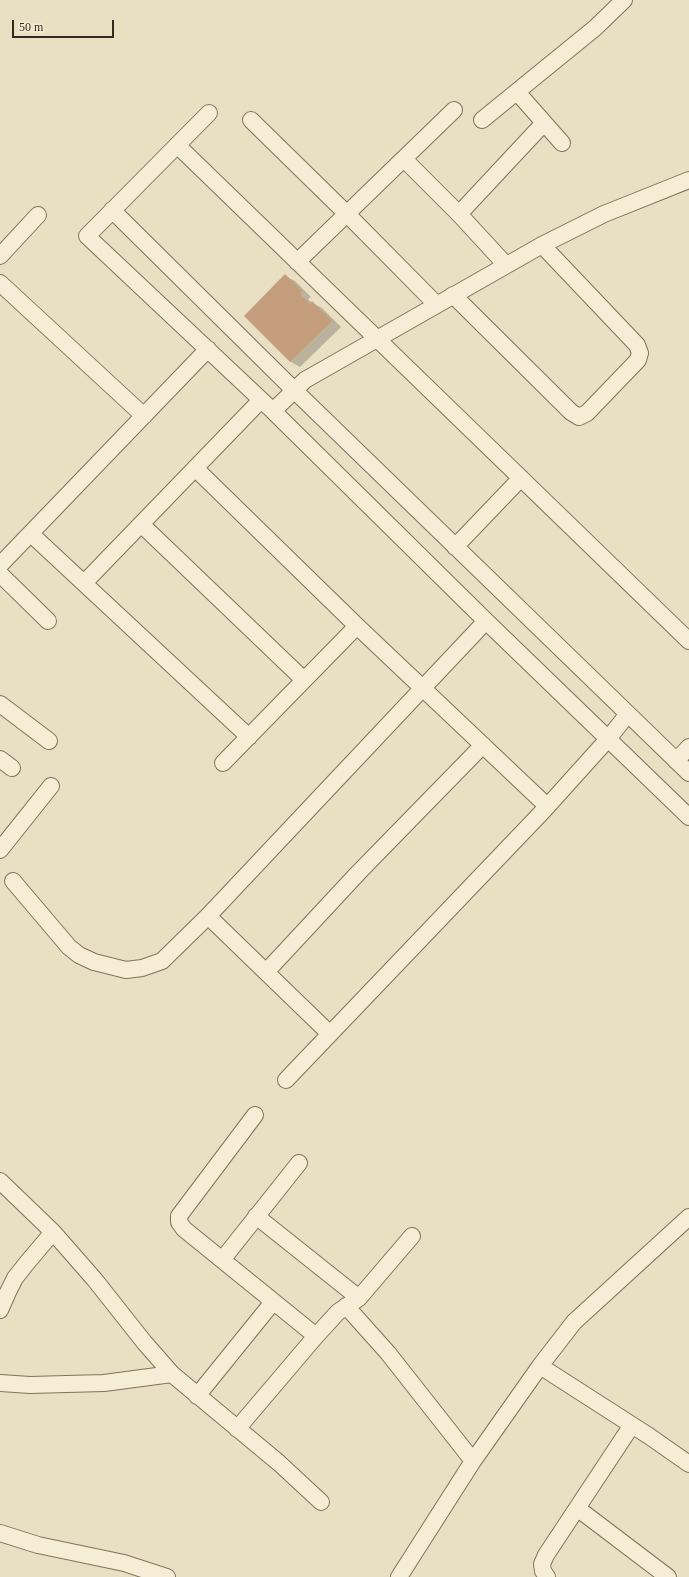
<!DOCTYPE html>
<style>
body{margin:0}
#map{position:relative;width:689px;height:1577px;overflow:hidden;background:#e9dfc3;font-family:"Times New Roman",serif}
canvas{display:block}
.scale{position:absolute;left:12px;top:20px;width:102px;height:18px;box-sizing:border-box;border:2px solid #33291e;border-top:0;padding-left:5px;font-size:12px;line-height:14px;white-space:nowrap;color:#33291e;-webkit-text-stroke:3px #f2ead2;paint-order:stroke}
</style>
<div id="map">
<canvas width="689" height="1577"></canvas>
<div class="scale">50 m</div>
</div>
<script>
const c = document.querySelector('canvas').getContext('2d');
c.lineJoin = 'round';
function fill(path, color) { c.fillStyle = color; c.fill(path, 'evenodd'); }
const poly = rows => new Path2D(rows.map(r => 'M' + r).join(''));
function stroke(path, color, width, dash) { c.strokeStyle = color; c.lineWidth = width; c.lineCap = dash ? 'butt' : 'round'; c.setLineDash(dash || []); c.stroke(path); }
const shadow = poly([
 [285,276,295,281,311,297,308,299,312,303,322,308,341,327,300,367,291,362,245,316]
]);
const building = poly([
 [285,274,302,291,300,294,310,304,312,301,332,321,290,362,244,316]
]);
const minor = poly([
 [517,92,562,143],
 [209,113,87,236,273,411,486,621,689,817],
 [251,120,347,214,436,304],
 [482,120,595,28,624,0],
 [177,145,689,641],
 [404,159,459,214,506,265],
 [112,210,294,390,689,773],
 [459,214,544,123],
 [0,256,38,215],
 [297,262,454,110],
 [0,283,144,416],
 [453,295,571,412,579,417,587,413,638,360,640,353,637,345,542,245],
 [273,411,305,380,542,245,604,214,689,180],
 [195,468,357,626,547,806],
 [141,524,304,680],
 [31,534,249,737],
 [455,547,521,478],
 [0,565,208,349],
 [0,574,48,621],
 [84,583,261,400],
 [0,704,49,741],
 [0,759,12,768],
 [676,761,689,747],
 [223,763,357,626],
 [0,850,51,786],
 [13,881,69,947,79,955,94,962,126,970,142,968,162,961,208,916,486,621],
 [208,916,330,1034],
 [266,972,359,872,483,745],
 [286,1080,545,809,608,739,627,715],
 [255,1115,179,1216,179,1222,184,1229,316,1336],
 [0,1181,53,1232,95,1280,144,1342,172,1374,279,1463,321,1502],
 [256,1216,359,1298],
 [222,1260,299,1163],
 [346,1306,388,1353,473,1461],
 [0,1310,8,1292,15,1278,26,1264,53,1232],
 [540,1366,649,1436,689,1464],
 [0,1383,30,1385,104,1383,172,1374],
 [197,1396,273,1302],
 [237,1429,316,1336,338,1312,359,1298,412,1236],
 [577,1508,668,1577],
 [0,1533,38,1545,124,1563,167,1577],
 [399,1577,473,1461,540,1366,574,1322,689,1217],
 [547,1577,543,1571,542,1564,546,1555,632,1425]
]);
fill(shadow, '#0003');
fill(building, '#c49d7d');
stroke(minor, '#82725c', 18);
stroke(minor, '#f5edd6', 16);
</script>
